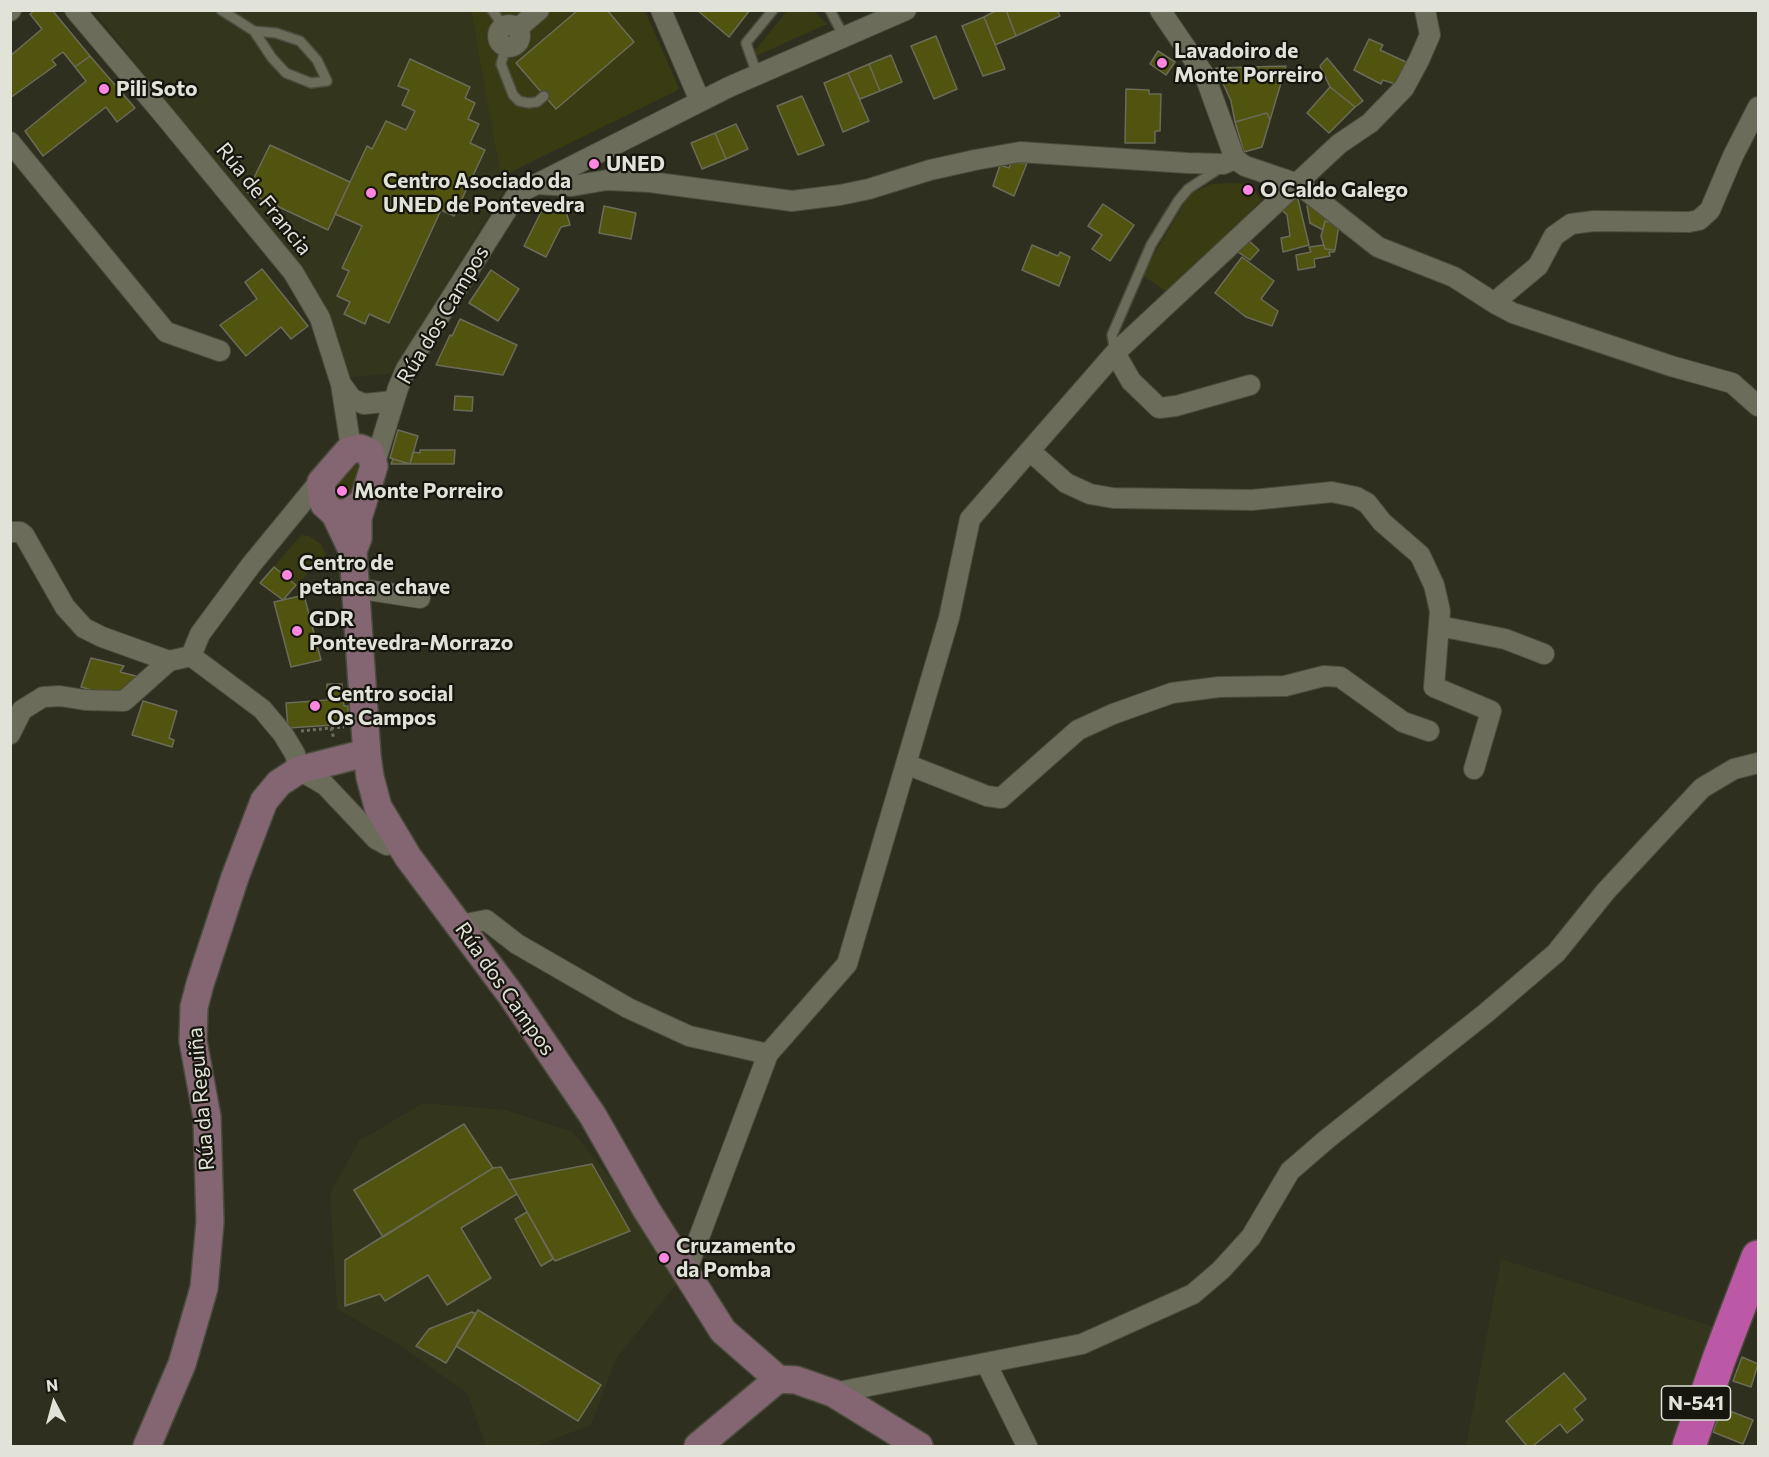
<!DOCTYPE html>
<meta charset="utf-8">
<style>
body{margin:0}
#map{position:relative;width:1769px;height:1457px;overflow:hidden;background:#2e2f1e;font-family:Commissioner,sans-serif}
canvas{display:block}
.frame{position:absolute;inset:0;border:12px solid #e1e2d8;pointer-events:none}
.north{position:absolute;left:24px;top:1373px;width:60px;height:60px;-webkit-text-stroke:4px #16160f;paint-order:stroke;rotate:354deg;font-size:16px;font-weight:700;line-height:24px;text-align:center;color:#e1e2d8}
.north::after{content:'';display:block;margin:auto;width:21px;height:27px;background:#e1e2d8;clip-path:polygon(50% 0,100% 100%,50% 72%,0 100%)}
</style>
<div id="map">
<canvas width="1769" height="1457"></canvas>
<div class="frame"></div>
<div class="north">N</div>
</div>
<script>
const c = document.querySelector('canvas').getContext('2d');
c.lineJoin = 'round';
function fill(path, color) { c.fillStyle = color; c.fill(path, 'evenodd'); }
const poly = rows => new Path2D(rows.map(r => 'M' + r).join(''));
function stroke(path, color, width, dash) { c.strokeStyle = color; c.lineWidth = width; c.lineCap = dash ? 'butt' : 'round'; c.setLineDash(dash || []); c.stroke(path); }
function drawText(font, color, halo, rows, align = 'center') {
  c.font = font + ' Commissioner,sans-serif'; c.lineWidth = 4.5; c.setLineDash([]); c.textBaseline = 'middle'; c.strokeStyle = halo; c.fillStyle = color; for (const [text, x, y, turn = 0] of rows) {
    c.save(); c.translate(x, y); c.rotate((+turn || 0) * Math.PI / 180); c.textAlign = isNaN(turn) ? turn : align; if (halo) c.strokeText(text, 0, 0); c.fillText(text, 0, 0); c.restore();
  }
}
const built = poly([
 [94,11,471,11,504,190,391,374,351,377,324,306,242,197],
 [423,1103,506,1110,573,1132,686,1272,616,1359,591,1425,536,1446,486,1446,467,1393,398,1344,337,1309,330,1194,359,1141],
 [1501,1259,1730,1332,1692,1446,1466,1446]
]);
const green = poly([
 [471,11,645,11,679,88,678,90,501,177],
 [787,11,814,11,827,24,756,56,754,52],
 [1229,183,1250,184,1261,200,1173,296,1142,275,1189,195,1211,184],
 [361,459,357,492,338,503,330,487,350,460],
 [301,535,309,536,321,544,326,554,283,600,260,583]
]);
const building = poly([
 [35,10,52,10,90,56,75,67,63,52,52,60,56,65,10,98,10,56,42,29,30,14,35,10],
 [578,10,607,10,634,42,556,109,516,63,578,10],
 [697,10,750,10,729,37,697,10],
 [997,10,1006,10,1016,36,995,45,984,17,997,10],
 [1006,10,1057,10,1060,16,1016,36,1006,10],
 [984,17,1005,69,983,76,962,26,984,17],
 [936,36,957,89,934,99,911,46,936,36],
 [1369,39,1383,45,1380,50,1406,62,1395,84,1383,80,1381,84,1354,70,1369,39],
 [1158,51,1175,62,1166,75,1150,64,1158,51],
 [891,55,902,82,880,91,869,64,891,55],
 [90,56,135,108,117,122,106,107,43,156,25,131,86,81,75,67,90,56],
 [1327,58,1363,101,1355,107,1330,87,1320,66,1327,58],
 [410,59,470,87,465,98,475,103,468,119,479,124,470,143,485,150,454,216,441,210,389,323,369,314,365,324,344,314,350,302,337,296,349,271,342,268,362,226,335,214,367,146,372,149,386,121,406,130,415,111,402,105,409,90,398,86,410,59],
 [869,64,880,91,860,99,848,73,869,64],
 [1286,66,1270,120,1267,113,1235,122,1231,101,1216,68,1286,66],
 [848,73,869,121,843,132,824,83,848,73],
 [1330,87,1355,107,1329,133,1307,113,1330,87],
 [1126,89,1149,90,1149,94,1161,94,1160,131,1155,131,1155,143,1125,143,1126,89],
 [802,96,824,145,798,155,777,106,802,96],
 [1267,113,1270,120,1262,147,1244,152,1235,122,1267,113],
 [736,124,748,149,726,159,715,133,736,124],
 [715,133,726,159,702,169,691,143,715,133],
 [270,145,350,182,328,230,247,192,270,145],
 [1011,162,1027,163,1014,196,993,186,1000,165,1009,168,1011,162],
 [1297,195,1309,245,1283,252,1281,238,1290,236,1287,215,1280,208,1297,195],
 [1314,203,1333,222,1325,221,1323,230,1310,223,1307,206,1314,203],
 [1103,204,1134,225,1110,261,1092,249,1102,235,1088,226,1103,204],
 [604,206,636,213,631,239,599,233,604,206],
 [543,208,550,212,565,208,570,225,561,227,546,257,524,246,543,208],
 [1325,221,1339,225,1335,250,1325,249,1321,236,1325,221],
 [1246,238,1259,250,1250,260,1235,250,1246,238],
 [1032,245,1058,256,1060,252,1070,257,1059,286,1022,270,1032,245],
 [1324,245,1325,249,1335,250,1334,252,1329,252,1330,256,1314,259,1315,267,1298,270,1296,255,1311,252,1309,247,1324,245],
 [1242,257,1274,281,1261,299,1278,311,1272,326,1246,317,1215,293,1242,257],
 [262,269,308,326,291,339,281,327,246,356,220,325,257,299,245,282,262,269],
 [491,270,519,289,498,321,469,303,491,270],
 [460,319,517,345,503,375,436,365,450,335,452,336,460,319],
 [455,396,473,397,472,411,454,410,455,396],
 [398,430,418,436,410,464,390,458,398,430],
 [420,450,455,450,454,464,391,464,393,459,410,464,413,452,420,453,420,450],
 [274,567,296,585,283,600,260,583,274,567],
 [304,595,321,660,291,667,274,602,304,595],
 [91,658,124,666,120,672,140,677,125,695,112,696,81,687,91,658],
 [327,684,342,684,344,706,348,706,348,724,288,728,286,703,327,700,327,684],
 [143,701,177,711,169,738,174,740,172,747,132,735,143,701],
 [464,1124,493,1168,383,1237,354,1190,464,1124],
 [592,1164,630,1231,555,1261,509,1180,592,1164],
 [501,1167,517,1194,461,1228,491,1278,447,1305,428,1275,385,1301,380,1294,345,1306,345,1260,493,1168,501,1167],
 [527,1212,553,1259,541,1266,515,1219,527,1212],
 [478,1310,601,1385,578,1421,456,1346,478,1310],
 [472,1312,476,1314,446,1363,416,1346,429,1329,472,1312],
 [1742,1357,1758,1364,1751,1387,1733,1381,1742,1357],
 [1564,1373,1586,1399,1574,1409,1583,1420,1567,1433,1560,1424,1533,1446,1527,1446,1506,1421,1564,1373],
 [1722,1408,1753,1420,1743,1444,1713,1432,1722,1408]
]);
const path = poly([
 [331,728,344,727],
 [301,731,331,728,334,739]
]);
const lane = poly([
 [221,10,254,31,272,58,286,73,311,83,327,81,317,60,300,41,276,33,254,31],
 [492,10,504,27],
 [830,10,844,37],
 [506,46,501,64,513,95,519,101,528,103,537,102,544,96],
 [757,74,746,43,773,10],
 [1115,351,1112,335,1151,245,1178,201,1188,189,1220,168]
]);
const street = poly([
 [75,10,163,114,293,272,320,318,341,384,350,442,348,451],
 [661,10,700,101],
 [1160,10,1205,76,1235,159,1245,166,1298,184,1378,247,1454,277,1496,304,1513,313,1671,366,1732,383,1758,406],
 [10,11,11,10],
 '498 36a11 11 0 1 1 22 0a11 11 0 1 1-22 0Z',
 [517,29,539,10],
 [10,142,166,332,220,351],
 [535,184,572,186,607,180,650,182,792,201,840,195,869,189,930,170,975,160,1020,152,1187,163,1223,164,1235,159],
 [1496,304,1502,296,1538,266,1554,236,1571,224,1594,221,1689,222,1699,220,1710,210,1733,156,1758,107],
 [1115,353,1131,381,1159,408,1176,406,1250,385],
 [341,384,352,399,364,404,394,401],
 [1030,451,1066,483,1090,494,1113,498,1252,500,1332,492,1356,497,1367,503,1382,522,1420,555,1434,585,1440,611,1434,687,1491,711,1474,769],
 [374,466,398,388,406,369,517,194,729,87,906,10],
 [321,482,315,487,251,565,200,634,191,656,262,709,283,734,295,754,299,770,325,785,376,839,387,845,397,840],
 [10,532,20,532,24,535,65,607,84,628,102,637,169,661,191,656],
 [356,590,368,590,420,598],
 [1439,626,1505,639,1544,654],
 [10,734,22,710,43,697,60,696,85,700,124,701,169,661],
 [906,764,987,796,1001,798,1078,730,1113,714,1172,693,1219,687,1285,686,1324,676,1340,677,1403,722,1429,731],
 [460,925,486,920,517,944,628,1008,689,1036,768,1054],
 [686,1272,768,1054,847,964,949,618,970,519,1115,353,1339,144,1370,123,1404,88,1419,60,1430,35,1425,10],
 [986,1363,1027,1446],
 [833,1393,1082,1344,1193,1294,1221,1270,1251,1237,1290,1171,1327,1139,1486,1013,1556,953,1606,891,1702,788,1734,769,1758,763]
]);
const secondary = poly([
 [335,514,353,552,367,755,370,777,378,807,408,857,511,995,593,1116,646,1209,723,1331,778,1379],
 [353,551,358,538,358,518,363,502,374,466,370,452,360,448,348,451,321,482,322,495,324,504,335,514,349,512,363,502],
 [778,1379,796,1380,833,1393,919,1446],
 [147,1446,182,1364,204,1288,210,1222,207,1117,193,1041,194,1007,200,984,235,877,264,801,279,783,299,770,354,756,367,755],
 [698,1446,778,1379]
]);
const highway = poly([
 [1689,1446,1719,1359,1758,1257]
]);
const markers = [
 [1162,63,6,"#fd86e1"],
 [104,89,6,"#fd86e1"],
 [594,164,6,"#fd86e1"],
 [1248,190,6,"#fd86e1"],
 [371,193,6,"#fd86e1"],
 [342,491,6,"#fd86e1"],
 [287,575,6,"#fd86e1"],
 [297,631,6,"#fd86e1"],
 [315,706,6,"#fd86e1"],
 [664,1258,6,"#fd86e1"]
];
const shields = [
 [1696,1403,69]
];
const shieldNames = [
 ["N-541",1696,1403]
];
const poiNames = [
 ["Lavadoiro de",1174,51],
 ["Monte Porreiro",1174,75],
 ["Pili Soto",116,89],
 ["UNED",606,164],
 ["Centro Asociado da",383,181],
 ["UNED de Pontevedra",383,205],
 ["O Caldo Galego",1260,190],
 ["Monte Porreiro",354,491],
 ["Centro de",299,563],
 ["petanca e chave",299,587],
 ["GDR",309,619],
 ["Pontevedra-Morrazo",309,643],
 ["Centro social",327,694],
 ["Os Campos",327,718],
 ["Cruzamento",676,1246],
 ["da Pomba",676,1270]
];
const streetNames = [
 ["Rúa de Francia",264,199,51],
 ["Rúa dos Campos",443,315,-59],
 ["Rúa dos Campos",505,989,55],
 ["Rúa da Reguiña",201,1099,-95]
];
fill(built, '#33351d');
fill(green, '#393b13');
fill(building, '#51540f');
stroke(building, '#6a6c59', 1.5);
stroke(lane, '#4b4c3d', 12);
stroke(street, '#4b4c3d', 22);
stroke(secondary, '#4b4c3d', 30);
stroke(highway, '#4b4c3d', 36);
stroke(path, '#6d6e60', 3, [3, 3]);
stroke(lane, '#6b6c5a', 9);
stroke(street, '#6b6c5a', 20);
stroke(secondary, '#836671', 27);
stroke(highway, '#bc59a6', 33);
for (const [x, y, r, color] of markers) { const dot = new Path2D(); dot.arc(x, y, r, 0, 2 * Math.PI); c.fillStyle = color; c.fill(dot); stroke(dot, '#16160f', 2); }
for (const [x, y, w] of shields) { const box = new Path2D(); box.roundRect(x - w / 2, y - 17, w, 34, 4.5); c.fillStyle = '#16160f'; c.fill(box); stroke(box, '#e1e2d8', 1.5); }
drawText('bold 20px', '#e1e2d8', null, shieldNames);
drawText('bold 21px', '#e1e2d8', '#16160f', poiNames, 'left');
drawText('21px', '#e1e2d8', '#16160f', streetNames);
</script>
